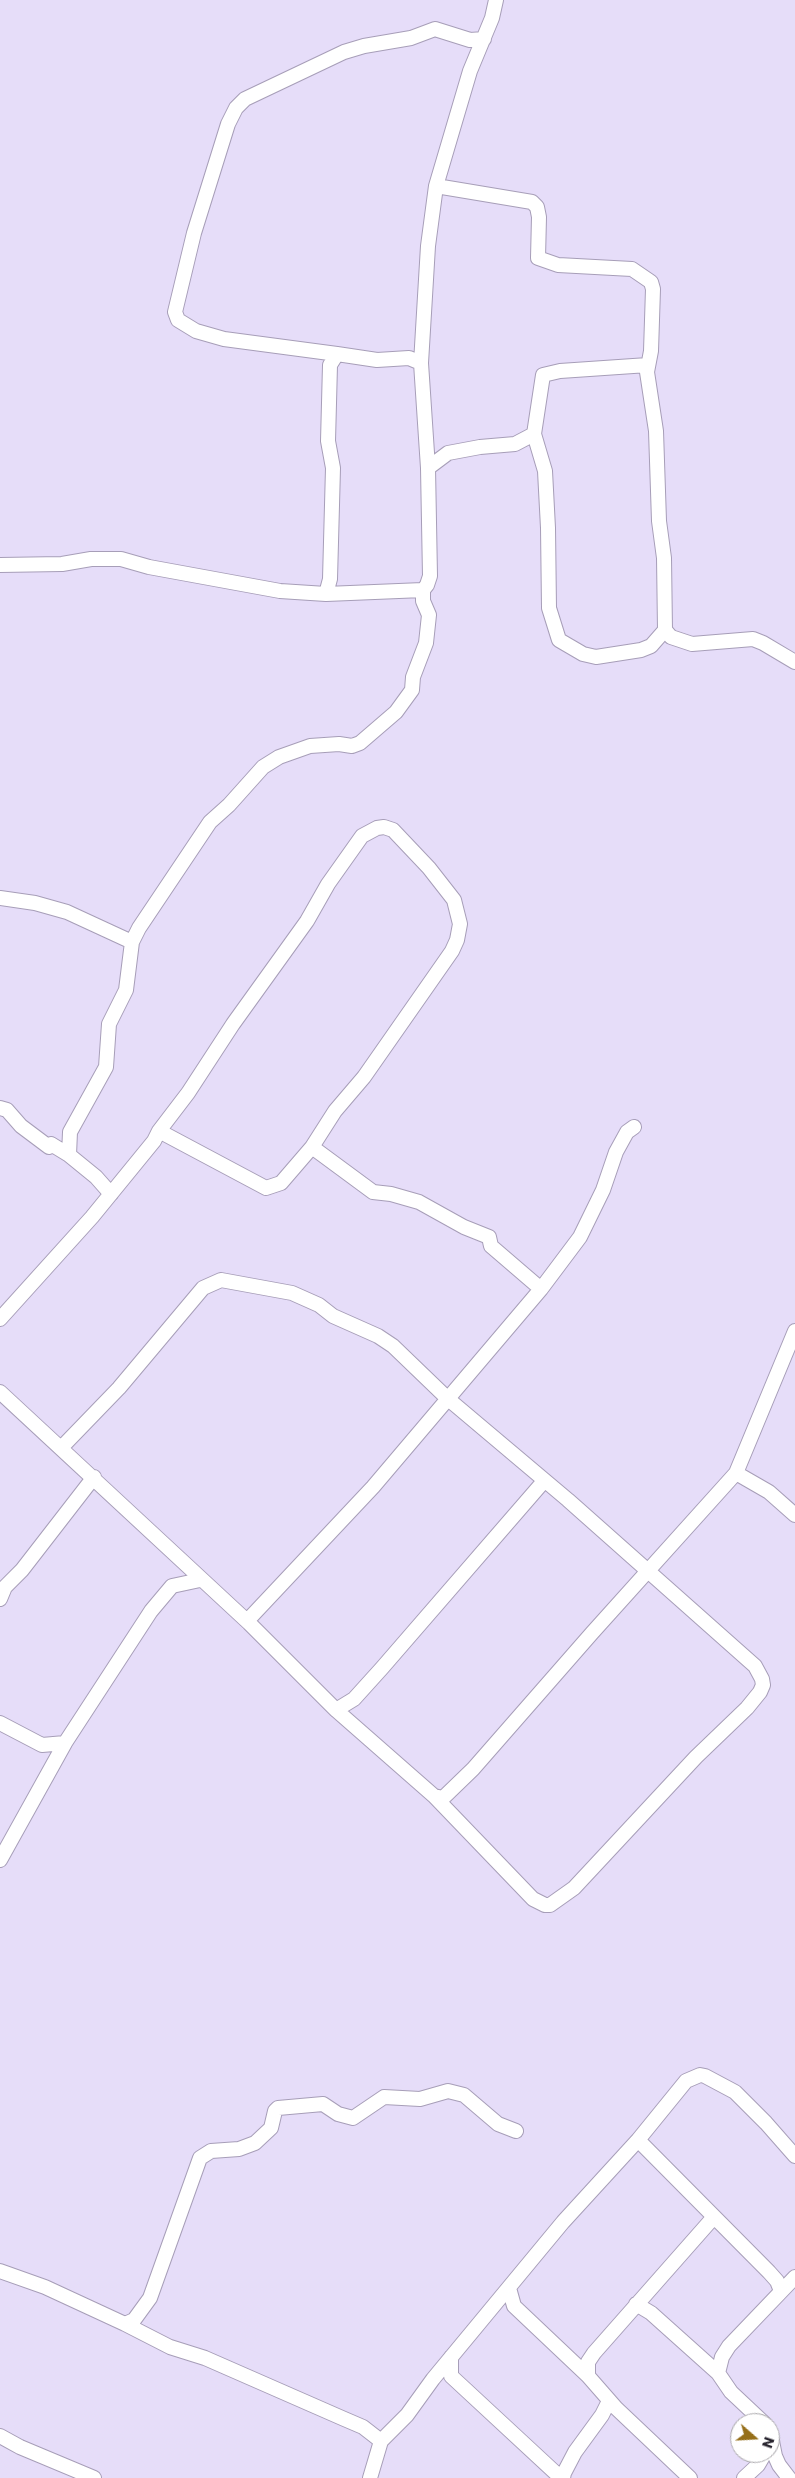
<!DOCTYPE html>
<style>
body{margin:0}
#map{position:relative;width:795px;height:2478px;overflow:hidden;background:#e6ddf9;font-family:Poppins,sans-serif}
canvas{display:block}
.north{position:absolute;left:730px;top:2413px;width:50px;height:50px;box-sizing:border-box;background:#fff;border:1px solid #a9a7ab;border-radius:50%;rotate:109deg;font-size:14px;font-weight:700;line-height:20px;text-align:center;color:#27242e}
.north::after{content:'';display:block;margin:auto;width:18px;height:22px;background:#966f19;clip-path:polygon(50% 0,100% 100%,50% 72%,0 100%)}
</style>
<div id="map">
<canvas width="795" height="2478"></canvas>
<div class="north">N</div>
</div>
<script>
const c = document.querySelector('canvas').getContext('2d');
c.lineJoin = 'round';
const poly = rows => new Path2D(rows.map(r => 'M' + r).join(''));
function stroke(path, color, width, dash) { c.strokeStyle = color; c.lineWidth = width; c.lineCap = dash ? 'butt' : 'round'; c.setLineDash(dash || []); c.stroke(path); }
const minor = poly([
 [436,186,532,202,537,207,539,217,538,258,558,265,632,269,651,282,653,289,651,351,647,372,656,431,659,521,664,558,665,630,671,637,692,644,753,639,763,643,795,662],
 [337,354,224,339,196,331,178,320,175,312,194,233,228,124,236,108,245,99,344,52,364,46,411,38,435,29,470,40,484,39],
 [648,365,560,371,543,375,534,434,545,471,548,528,549,608,559,640,583,654,596,657,641,650,651,646,665,630],
 [428,468,448,453,480,447,515,444,534,434],
 [0,565,62,564,91,559,121,559,149,567,280,591,326,594,423,590,427,585,430,576,428,468,421,363,428,246,436,186,470,71,492,18,496,0],
 [326,594,330,579,333,468,328,441,330,365,337,354,377,360,409,358,421,363],
 [0,898,35,903,67,912,132,942],
 [0,1108,7,1110,21,1126,49,1147,51,1144,69,1155,96,1177,111,1194],
 [312,1147,373,1192,391,1194,419,1202,464,1227,489,1237,491,1246,541,1289],
 [69,1155,70,1132,106,1067,109,1024,126,990,132,942,139,928,210,822,229,805,263,767,279,757,310,746,339,744,352,746,360,743,396,712,412,690,413,677,426,643,429,615,423,601,423,590],
 [0,1319,92,1217,154,1141,159,1131,188,1093,233,1024,307,921,328,884,362,836,377,828,384,827,393,830,429,868,454,900,460,924,457,940,452,951,364,1077,335,1111,312,1147,281,1183,266,1188,159,1131],
 [0,1392,249,1623,336,1710,434,1796,443,1798,473,1769,592,1633,736,1473,795,1331],
 [61,1448,119,1388,203,1288,221,1280,292,1293,319,1305,333,1316,378,1336,393,1346,447,1398,568,1500,755,1666,762,1679,763,1685,760,1692,747,1708,696,1757,574,1888,550,1905,545,1905,533,1899,434,1796],
 [736,1473,769,1492,795,1515],
 [0,1599,5,1587,22,1570,94,1477],
 [247,1621,373,1487,541,1289,580,1237,603,1190,616,1152,627,1132,634,1127],
 [336,1710,354,1699,382,1668,544,1481],
 [0,1723,42,1745,65,1743],
 [0,1860,65,1743,151,1611,172,1586,200,1580],
 [638,2140,769,2272,777,2281,781,2291],
 [0,2271,45,2287,125,2324,134,2320,150,2298,200,2158,211,2151,239,2149,255,2143,271,2128,275,2111,278,2108,323,2104,338,2114,353,2118,384,2097,420,2099,448,2091,464,2095,498,2124,516,2131],
 [509,2288,514,2306,588,2376,616,2408,690,2478],
 [636,2304,651,2313,718,2373,731,2392,764,2423],
 [125,2324,170,2347,205,2358,342,2418,363,2427,381,2441],
 [451,2357,451,2376,561,2478],
 [718,2373,722,2357,729,2346,795,2277],
 [588,2376,588,2362,594,2353,713,2218],
 [770,2431,775,2456,779,2465,789,2478],
 [0,2436,20,2447,94,2478],
 [370,2478,381,2441,407,2415,433,2379,563,2222,638,2140,686,2081,700,2075,705,2076,735,2092,766,2123,795,2156],
 [563,2478,564,2473,575,2452,602,2415,609,2401],
 [744,2478,758,2465,765,2453]
]);
stroke(minor, '#a79eb8', 16);
stroke(minor, '#fff', 14);
</script>
